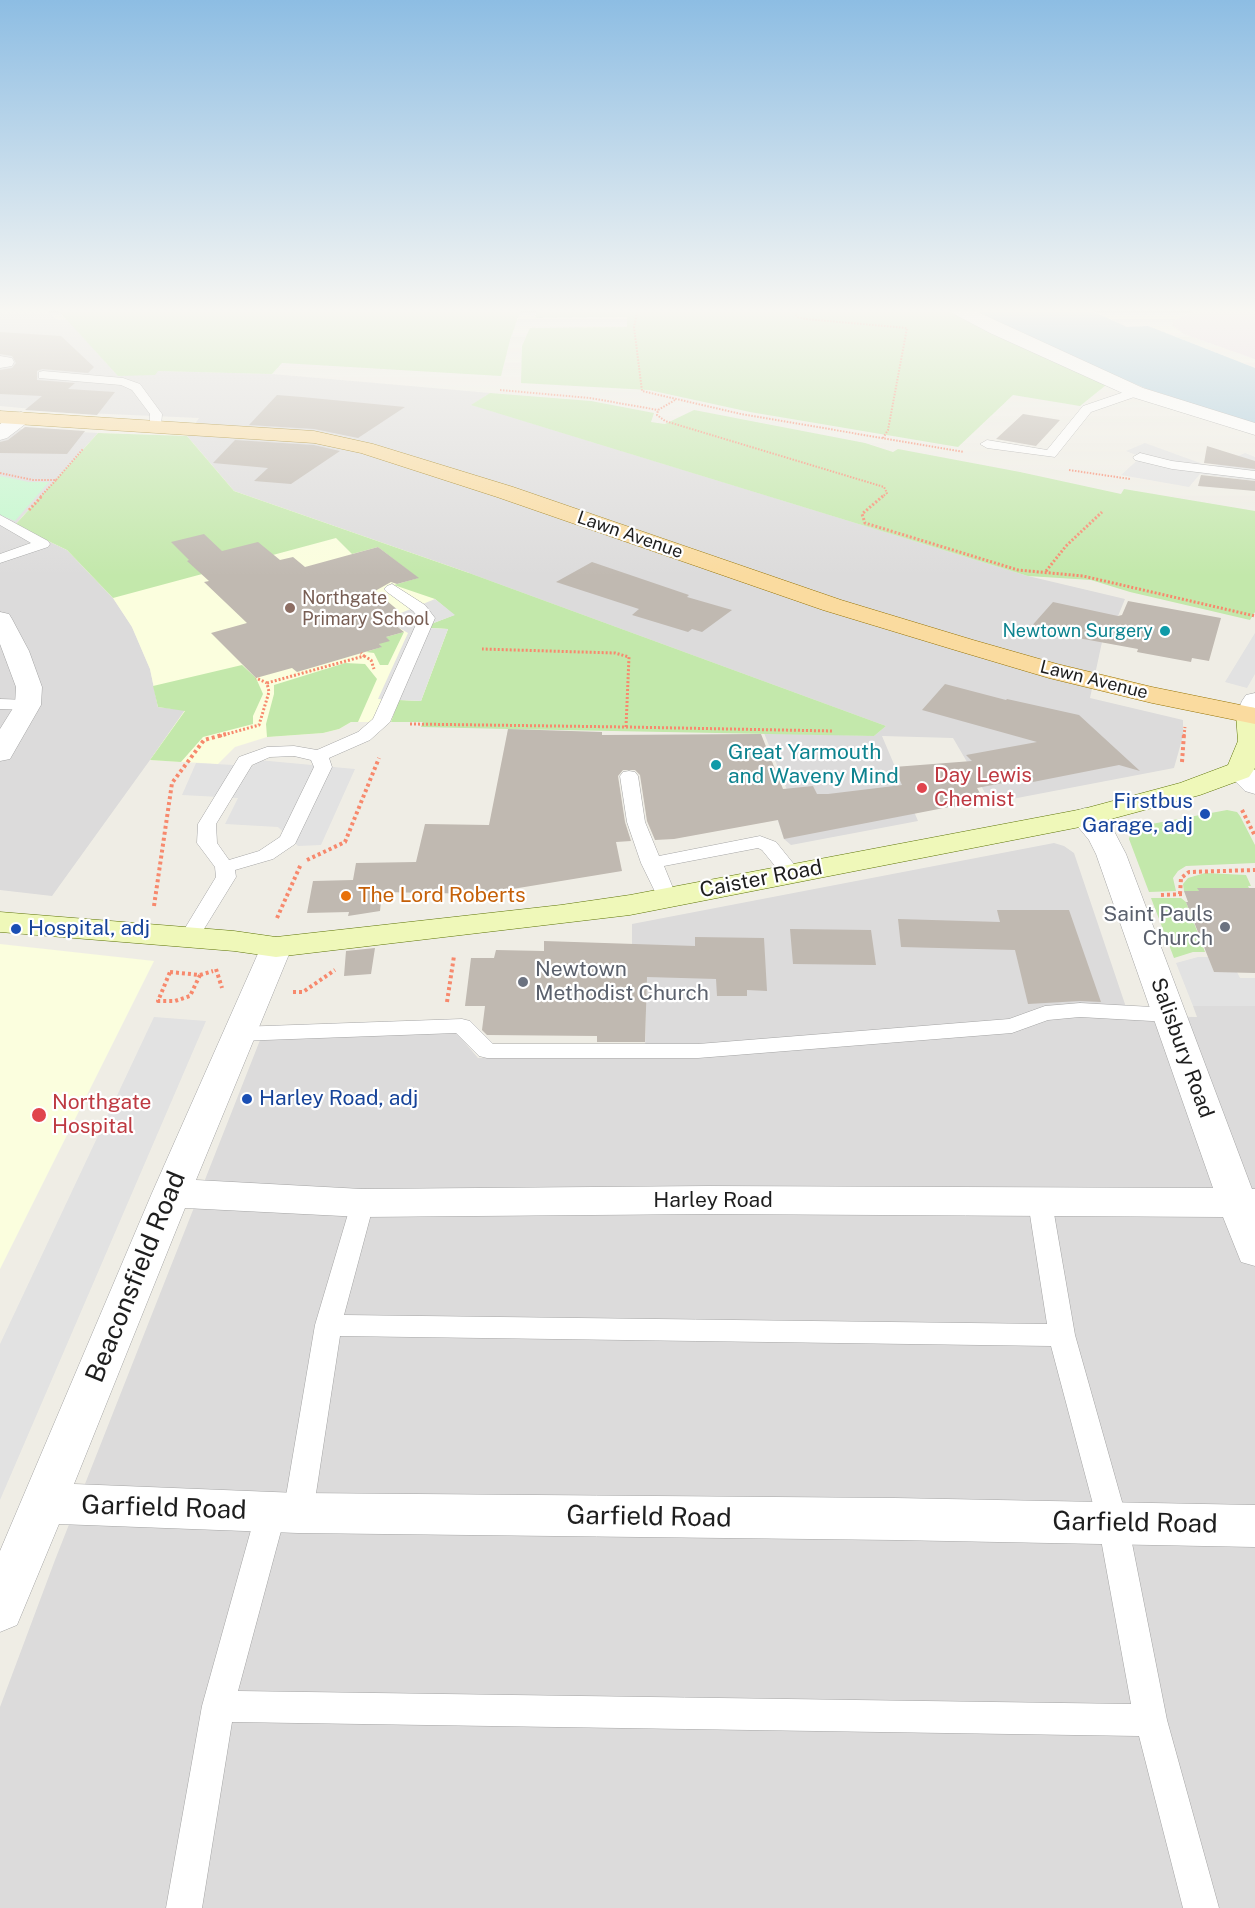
<!DOCTYPE html>
<style>
body{margin:0}
canvas{display:block;background:#efede5}
</style>
<canvas width="1255" height="1908"></canvas>
<script>
const c = document.querySelector('canvas').getContext('2d');
c.lineJoin = 'round';
function fill(path, color) { c.fillStyle = color; c.fill(path, 'evenodd'); }
const poly = rows => new Path2D(rows.map(r => 'M' + r).join(''));
function stroke(path, color, width, dash) { c.strokeStyle = color; c.lineWidth = width; c.lineCap = dash ? 'butt' : 'round'; c.setLineDash(dash || []); c.stroke(path); }
function drawText(font, color, halo, rows, align = 'center') {
  c.font = font + ' "Public Sans",sans-serif'; c.lineWidth = 4.5; c.setLineDash([]); c.textBaseline = 'middle'; c.strokeStyle = halo; c.fillStyle = color; for (const [text, x, y, turn = 0] of rows) {
    c.save(); c.translate(x, y); c.rotate((+turn || 0) * Math.PI / 180); c.textAlign = isNaN(turn) ? turn : align; if (halo) c.strokeText(text, 0, 0); c.fillText(text, 0, 0); c.restore();
  }
}
const residential = poly([
 [0,309,46,309,57,320,67,319,118,376,157,371,272,374,490,393,472,405,1028,576,1125,599,1107,643,1102,642,1090,698,1183,720,1183,736,1174,768,991,803,953,738,882,736,918,821,791,845,784,839,770,797,789,795,764,733,874,736,886,726,469,573,234,491,187,436,199,418,64,412,0,406],
 [0,428,98,433,15,525,67,550,113,598,132,627,150,669,158,707,186,710,52,896,0,890],
 [1054,843,1064,846,1074,853,1129,1016,1197,1017,1193,1006,1255,1006,1255,1908,0,1908,0,1707,55,1560,264,1030,456,1032,478,1058,645,1056,646,1005,632,944,632,924]
]);
const industrial = poly([
 [1197,309,1255,309,1255,359,1184,334,1172,325,1175,320]
]);
const education = poly([
 [98,433,187,436,234,491,469,573,424,722,351,722,339,729,323,733,267,737,235,747,218,764,150,760,185,710,158,707,150,669,132,627,113,598,67,550,15,525],
 [0,944,154,961,0,1269]
]);
const grass = poly([
 [57,309,521,309,510,340,501,376,282,363,272,374,158,371,155,375,118,376],
 [537,309,946,309,1106,385,1080,406,1013,395,958,447,750,412,649,390,521,383,522,346,530,328,627,327,627,317,535,318],
 [490,393,591,401,654,413,651,422,665,424,694,410,865,443,893,452,898,449,1020,472,1121,494,1124,489,1255,511,1255,612,1250,620,1130,592,1091,580,1028,576,471,405],
 [98,433,187,436,234,491,469,573,886,726,874,736,508,729,421,727,423,722,391,722,399,700,421,701,448,629,429,628,431,624,454,615,435,599,394,585,418,578,378,547,352,554,336,538,113,598,67,550,15,525],
 [404,632,388,665,380,665,374,653,366,652,381,647,379,644,386,637],
 [345,663,365,664,377,679,358,722,351,722,339,729,323,733,267,737,266,724,274,694,274,685],
 [242,665,256,678,263,694,253,716,253,724,203,737,181,762,150,760,185,711,158,707,153,686],
 [1227,810,1237,812,1240,816,1255,845,1255,863,1186,866,1178,871,1173,878,1176,891,1149,892,1129,839,1131,831,1135,828,1146,825],
 [1205,873,1246,875,1251,886,1248,886,1249,888,1198,888,1199,891,1184,891,1183,884,1188,878],
 [1151,898,1181,898,1186,902,1205,952,1193,952,1174,958]
]);
const park = poly([
 [0,476,29,482,49,482,15,521,0,515]
]);
const parking = poly([
 [1145,443,1211,467,1245,453,1255,457,1255,481,1200,474,1189,487,1121,475,1141,457,1126,451],
 [435,599,455,615,431,624,430,628,448,629,421,701,378,699,408,633,396,626,374,624],
 [1255,633,1255,674,1247,688,1225,682],
 [258,760,355,769,321,845,298,846,278,827,225,824,238,798,182,795,196,763,253,766],
 [1198,957,1208,957,1214,972,1237,972,1240,978,1255,978,1255,1006,1193,1006,1176,963],
 [154,1017,206,1021,0,1500,0,1344]
]);
const water = poly([
 [970,309,1088,309,1127,327,1148,326,1255,368,1255,424,1147,389,1041,344]
]);
const building = poly([
 [0,332,61,336,94,367,88,373,42,369,37,371,37,380,75,383,68,389,115,392,97,415,25,410,42,396,0,394,0,370,12,368,16,363,12,356,0,354],
 [277,395,302,397,405,407,358,438,314,429,249,425],
 [1023,414,1060,420,1036,446,996,439],
 [25,427,85,431,67,454,0,453,0,442,8,440],
 [235,440,314,445,340,451,291,484,254,481,268,468,213,463],
 [1207,446,1255,461,1255,469,1204,463],
 [1201,475,1255,481,1255,491,1198,486],
 [204,534,222,551,258,542,280,560,293,557,305,567,378,547,419,578,397,584,391,582,375,591,399,611,383,615,404,632,386,637,390,641,379,644,382,647,297,672,292,668,256,678,211,633,247,623,204,582,209,581,187,561,189,560,171,542],
 [592,562,689,595,687,597,732,610,702,632,692,629,688,632,632,615,639,609,556,582],
 [1128,601,1221,618,1209,661,1192,658,1191,662,1137,652,1138,649,1029,629,1053,602,1118,616,1122,615],
 [945,684,1006,700,1007,699,1079,715,1140,771,1119,765,1033,782,1029,778,977,788,986,804,949,807,784,839,778,820,674,839,655,840,647,821,640,775,635,770,623,770,618,776,625,822,631,841,616,842,622,871,482,894,382,892,380,911,348,916,349,912,307,913,313,881,353,880,356,863,416,862,425,824,489,825,508,729,602,732,602,735,761,734,783,789,813,786,817,794,828,794,902,785,894,767,972,761,966,755,1037,742,922,710],
 [1197,888,1255,888,1255,973,1214,972,1186,902,1188,902,1184,891,1199,891],
 [997,910,1069,910,1101,1002,1080,1001,1028,1004,1015,950,901,947,898,919,1000,922],
 [790,929,871,930,876,965,793,964],
 [695,937,764,938,767,991,747,990,747,996,717,996,716,979,647,977,645,1042,597,1042,597,1036,487,1035,482,1030,485,1006,465,1006,471,958,494,958,496,950,544,951,544,941,695,946],
 [375,948,371,974,344,976,346,951]
]);
const pathFar2 = poly([
 [638,309,634,327,642,391,741,414,964,452],
 [793,309,798,317,805,319,907,328,888,430,883,438],
 [500,390,590,398,658,410],
 [675,400,658,410,657,415,665,421,884,487,887,493,882,497],
 [1069,470,1130,479],
 [0,473,33,480,56,480,40,497],
 [56,480,83,449]
]);
const pathFar1 = poly([
 [883,496,862,514,865,523,1018,570,1083,576,1255,616],
 [29,510,42,496],
 [1046,571,1066,546,1102,512],
 [364,656,371,660,374,669],
 [267,683,364,656,361,653],
 [410,724,626,727,629,657,615,653,482,649],
 [626,727,833,731],
 [220,736,259,725,269,692,267,683,256,678],
 [1184,736,1185,727]
]);
const path = poly([
 [1182,762,1184,734],
 [1242,810,1255,836],
 [307,860,345,842,379,758],
 [1180,894,1181,878,1189,872,1255,870],
 [1161,895,1185,894],
 [154,906,172,783,204,740,226,734],
 [277,918,301,864],
 [216,969,222,988],
 [170,972,200,975,190,996,175,1001,158,1001,170,972],
 [200,975,213,971],
 [293,992,303,992,335,970],
 [447,1002,454,956]
]);
const lane = poly([
 [43,371,123,378,140,384,162,414,161,426,155,430,150,429,150,414,132,390,121,385,39,378,39,372,43,371],
 [1136,388,1140,389,1140,395,1091,412,1055,457,987,448,980,444,987,440,1047,450,1083,406,1136,388],
 [1140,453,1172,461,1255,471,1255,479,1172,469,1135,460,1133,457,1140,453],
 [0,515,48,541,50,544,48,547,0,563,0,554,31,543,0,525,0,515],
 [392,584,425,605,435,618,390,722,370,740,329,758,332,767,295,844,273,859,235,870,236,877,196,942,189,944,182,942,179,938,216,877,215,867,197,843,198,824,239,757,267,747,294,746,317,750,358,732,373,719,419,618,413,611,387,592,384,589,387,586,392,584],
 [294,756,311,760,314,767,280,837,259,851,229,860,217,843,216,824,252,765,270,757,294,756],
 [0,699,28,700,34,701,37,705,34,709,28,710,0,709,0,699],
 [629,771,635,772,638,776,645,822,659,856,760,836,776,842,801,873,798,877,791,879,784,877,762,850,758,848,664,866,677,898,674,902,667,904,660,902,641,863,627,822,620,776,623,772,629,771],
 [1080,1003,1170,1008,1178,1010,1181,1015,1178,1020,1170,1022,1080,1017,1048,1020,1012,1033,698,1058,487,1058,479,1056,456,1033,238,1041,230,1039,227,1034,230,1029,238,1027,462,1019,470,1021,493,1044,698,1044,1009,1019,1045,1006,1080,1003],
 [1040,1193,1049,1196,1052,1202,1075,1335,1128,1523,1167,1720,1219,1908,1183,1908,1139,1736,232,1722,202,1908,166,1908,202,1706,256,1512,260,1503,271,1499,282,1503,284,1508,315,1325,353,1197,362,1194,371,1197,374,1203,344,1315,1047,1324,1028,1202,1031,1196,1040,1193],
 [340,1336,1051,1346,1098,1523,1131,1704,238,1691,285,1516,287,1522,298,1526,309,1522,313,1513,340,1336]
]);
const street = poly([
 [950,309,971,309,1143,388,1255,423,1255,435,1129,396,990,333,952,313,950,309],
 [0,356,12,358,14,362,12,366,0,368,0,356],
 [21,412,28,414,31,418,28,422,7,438,0,440,0,424,14,414,21,412],
 [0,612,9,614,12,619,29,651,42,687,41,705,10,759,0,761,0,729,15,705,16,687,0,644,0,612],
 [1255,693,1255,722,1240,721,1236,715,1242,701,1246,695,1255,693],
 [1239,762,1249,765,1255,770,1255,794,1245,791,1225,771,1229,765,1239,762],
 [1085,808,1095,811,1114,831,1126,854,1252,1189,1255,1189,1255,1266,1241,1262,1223,1217,708,1214,362,1217,185,1208,74,1484,298,1493,895,1498,1255,1505,1255,1547,895,1540,298,1533,59,1524,17,1625,0,1632,0,1551,152,1193,264,940,276,937,288,940,292,947,196,1180,362,1189,708,1186,1213,1188,1096,854,1089,840,1070,817,1075,811,1085,808]
]);
const secondary = poly([
 [1250,707,1255,708,1255,768,1249,777,1200,795,1085,826,630,915,276,957,234,951,0,932,0,912,234,931,276,937,561,905,630,895,1083,809,1180,783,1228,765,1238,741,1236,715,1240,709,1250,707]
]);
const primary = poly([
 [0,411,314,431,373,444,513,487,841,600,973,640,1057,664,1152,687,1255,708,1255,724,1152,703,1049,678,955,650,823,610,497,497,361,453,314,443,0,423,0,411]
]);
const markers = [
 [290,608,6,"#8d6e63"],
 [1165,631,6,"#0f9aa8"],
 [716,765,6,"#0f9aa8"],
 [922,788,6,"#e0444e"],
 [1205,814,6,"#1a4fb4"],
 [346,896,6,"#e8710a"],
 [1225,927,6,"#6b7280"],
 [16,929,6,"#1a4fb4"],
 [523,982,6,"#6b7280"],
 [247,1099,6,"#1a4fb4"],
 [39,1115,8,"#e0444e"]
];
const farStreetnames = [
 ["Lawn Avenue",630,535,19],
 ["Lawn Avenue",1094,680,14]
];
const farEducationnames = [
 ["Northgate",302,598],
 ["Primary School",302,619]
];
const farCulturenames = [
 ["Newtown Surgery",1153,631]
];
const cultureNames = [
 ["Great Yarmouth",728,753],
 ["and Waveny Mind",728,777]
];
const healthNames = [
 ["Day Lewis",934,776],
 ["Chemist",934,800],
 ["Northgate",52,1103],
 ["Hospital",52,1127]
];
const transitNames = [
 ["Firstbus",1193,802,"right"],
 ["Garage, adj",1193,826,"right"],
 ["Hospital, adj",28,929],
 ["Harley Road, adj",259,1099]
];
const streetNames = [
 ["Caister Road",761,879,-11],
 ["Salisbury Road",1182,1048,70],
 ["Harley Road",713,1201]
];
const foodNames = [
 ["The Lord Roberts",358,896]
];
const worshipNames = [
 ["Saint Pauls",1213,915],
 ["Church",1213,939],
 ["Newtown",535,970,"left"],
 ["Methodist Church",535,994,"left"]
];
const nearStreetnames = [
 ["Beaconsfield Road",136,1277,-68],
 ["Garfield Road",164,1508,2],
 ["Garfield Road",649,1517,1],
 ["Garfield Road",1135,1523,1]
];
fill(residential, '#dcdbdb');
fill(industrial, '#e8d7e3');
fill(education, '#fbfede');
fill(grass, '#c3e8ab');
fill(park, '#c2f8cc');
fill(parking, '#e2e2e2');
fill(water, '#a6cadc');
fill(building, '#c0b9b1');
stroke(lane, '#a5a5a5', 1);
stroke(street, '#a5a5a5', 1);
stroke(secondary, '#5e7407', 1);
stroke(primary, '#967303', 1);
stroke(pathFar2, '#f7896d', 2, [1.5, 1.5]);
stroke(pathFar1, '#f7896d', 3, [2, 2]);
stroke(path, '#f7896d', 4, [3, 3]);
fill(lane, '#fff');
fill(street, '#fff');
fill(secondary, '#eff8b9');
fill(primary, '#fadb9f');
const sky = c.createLinearGradient(0, 0, 0, 576);
sky.addColorStop(0, '#8dbde3');
sky.addColorStop(0.54, '#f8f7f3');
sky.addColorStop(1, '#f8f7f300');
c.fillStyle = sky;
c.fillRect(0, 0, 1255, 576);
for (const [x, y, r, color] of markers) { const dot = new Path2D(); dot.arc(x, y, r, 0, 2 * Math.PI); c.fillStyle = color; c.fill(dot); stroke(dot, '#fff', 2); }
drawText('18px', '#1e1e1e', '#fff', farStreetnames);
drawText('18px', '#785e54', '#fff', farEducationnames, 'left');
drawText('18px', '#0d838f', '#fff', farCulturenames, 'right');
drawText('21px', '#0d838f', '#fff', cultureNames, 'left');
drawText('21px', '#be3a42', '#fff', healthNames, 'left');
drawText('21px', '#164399', '#fff', transitNames, 'left');
drawText('21px', '#1e1e1e', '#fff', streetNames);
drawText('21px', '#c56008', '#fff', foodNames, 'left');
drawText('21px', '#5b616d', '#fff', worshipNames, 'right');
drawText('26px', '#1e1e1e', '#fff', nearStreetnames);
</script>
